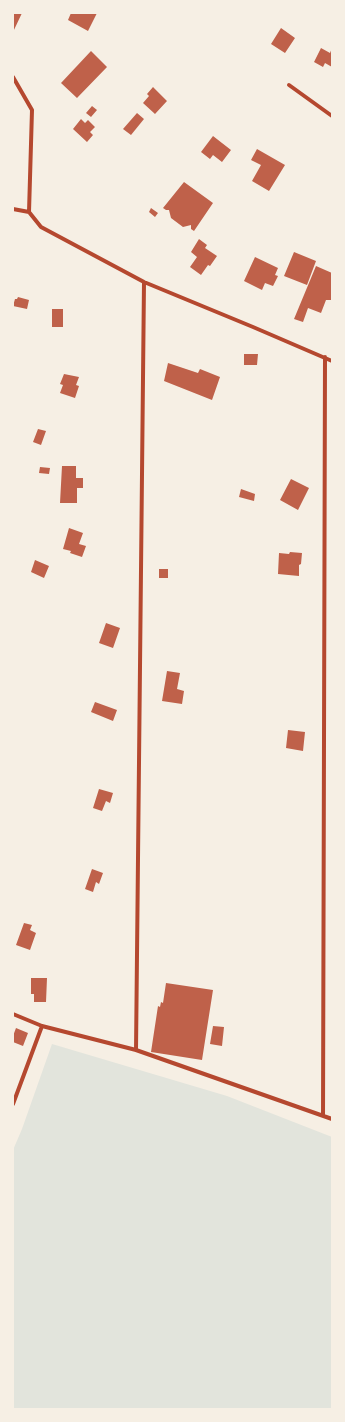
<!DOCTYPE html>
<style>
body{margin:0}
#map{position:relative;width:345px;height:1422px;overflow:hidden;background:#f6efe4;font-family:"Alegreya Sans",sans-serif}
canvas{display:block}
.frame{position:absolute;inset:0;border:14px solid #f6efe4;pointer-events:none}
</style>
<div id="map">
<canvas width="345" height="1422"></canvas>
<div class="frame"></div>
</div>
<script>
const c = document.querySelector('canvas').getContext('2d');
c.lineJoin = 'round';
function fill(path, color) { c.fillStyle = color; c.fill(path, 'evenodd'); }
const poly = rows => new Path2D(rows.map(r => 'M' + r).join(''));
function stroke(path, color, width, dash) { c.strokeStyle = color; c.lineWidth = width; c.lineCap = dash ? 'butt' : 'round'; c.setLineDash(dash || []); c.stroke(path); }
const green = poly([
 [52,1044,227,1096,332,1137,332,1409,13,1409,13,1150,22,1129]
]);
const building = poly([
 [13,13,22,13,13,32],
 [71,13,97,13,88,31,68,20],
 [281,28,295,38,285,53,271,44],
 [321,48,330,53,332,48,332,67,325,63,323,67,314,62],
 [91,51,107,67,77,98,61,83],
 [153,87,167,101,155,114,143,103,149,96,147,94],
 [92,106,97,110,91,117,86,113],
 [137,113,144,119,131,135,123,129],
 [81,119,85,123,88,120,95,127,90,132,93,135,87,142,73,129],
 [213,136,231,150,222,162,213,155,210,159,201,152],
 [257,149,285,165,269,191,252,181,261,165,251,160],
 [184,182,213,203,194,231,191,229,191,225,183,227,171,218,169,210,166,210,163,208],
 [151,208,158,213,155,217,149,212],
 [199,239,207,245,205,248,217,256,210,266,208,265,201,275,190,267,197,257,191,252],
 [294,252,316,261,307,285,284,276],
 [255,257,278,268,275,275,278,276,273,286,265,283,262,290,244,281],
 [316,266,332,273,332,300,326,300,321,313,308,308,303,322,294,319],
 [18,297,29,300,27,309,13,306,15,299,17,299],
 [52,309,63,309,63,327,52,327],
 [244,354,258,354,257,365,244,365],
 [168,363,198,373,200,369,220,377,212,400,164,381],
 [64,374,79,377,76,385,79,386,75,398,60,393,63,385,60,384],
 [38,429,46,431,41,445,33,442],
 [62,466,76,466,76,478,83,478,83,488,77,488,77,503,60,503],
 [40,467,50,468,49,474,39,473],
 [291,479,309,488,298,510,280,500],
 [241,489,255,494,254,501,239,497],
 [69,528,83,533,79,544,86,546,82,557,70,553,71,551,63,549],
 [290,552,302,553,301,564,299,565,299,576,278,574,279,553,289,554],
 [35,560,49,566,44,578,31,572],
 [159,569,168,569,168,578,159,578],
 [106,623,120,628,113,648,99,643],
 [167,671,180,673,177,689,184,691,182,704,162,701],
 [95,702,117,710,113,721,91,712],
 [288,730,305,732,303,751,286,748],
 [99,789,113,793,110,803,106,801,102,811,93,808],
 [92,869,103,873,99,884,96,882,93,892,85,889],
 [24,923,32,925,30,930,36,933,30,950,16,945],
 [31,978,47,978,46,1002,34,1002,34,994,31,994],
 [166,983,213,990,202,1060,151,1052,158,1006,160,1007,161,1002,163,1003],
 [213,1026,224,1027,222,1046,210,1044],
 [16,1028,28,1033,23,1046,13,1042,13,1036]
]);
const minor = poly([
 [13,77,32,110,29,212,41,227,144,282,253,327,332,361],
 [289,85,332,116],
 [13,209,29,212],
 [13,1014,42,1026,13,1104],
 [42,1026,136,1050,332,1119],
 [136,1050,144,282],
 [323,1115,325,357]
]);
fill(green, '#e2e4dc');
fill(building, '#bf614a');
stroke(minor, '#b5482f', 4);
</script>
